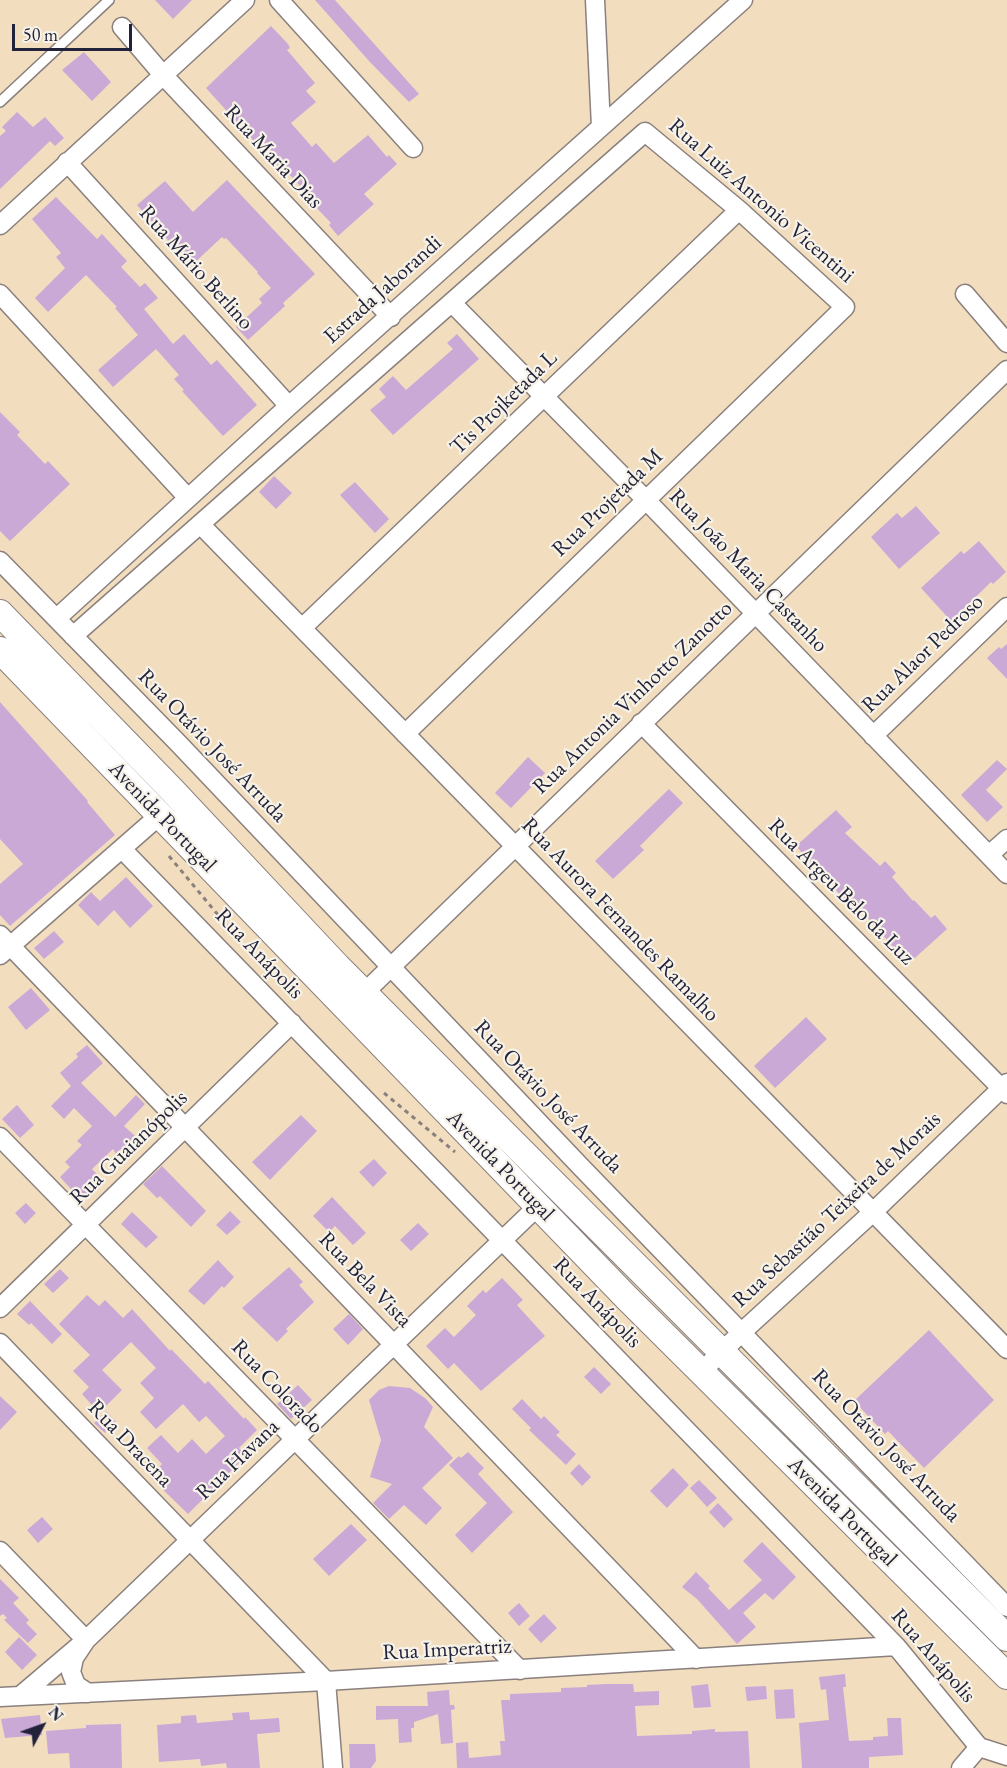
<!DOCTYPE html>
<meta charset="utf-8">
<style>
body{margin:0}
#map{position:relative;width:1007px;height:1768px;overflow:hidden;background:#f2ddbf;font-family:"EB Garamond",serif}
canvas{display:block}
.north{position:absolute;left:12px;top:1696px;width:60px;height:60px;-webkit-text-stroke:4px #f7f3e8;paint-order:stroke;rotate:49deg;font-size:16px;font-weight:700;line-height:24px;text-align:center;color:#22223b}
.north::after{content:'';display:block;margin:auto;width:21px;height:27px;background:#22223b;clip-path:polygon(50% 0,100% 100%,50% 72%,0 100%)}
.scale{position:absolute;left:12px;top:24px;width:120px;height:27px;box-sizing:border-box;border:3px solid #22223b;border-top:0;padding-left:8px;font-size:18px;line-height:21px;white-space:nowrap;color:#22223b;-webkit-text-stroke:4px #f7f3e8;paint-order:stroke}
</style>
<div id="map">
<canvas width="1007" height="1768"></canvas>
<div class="north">N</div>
<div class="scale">50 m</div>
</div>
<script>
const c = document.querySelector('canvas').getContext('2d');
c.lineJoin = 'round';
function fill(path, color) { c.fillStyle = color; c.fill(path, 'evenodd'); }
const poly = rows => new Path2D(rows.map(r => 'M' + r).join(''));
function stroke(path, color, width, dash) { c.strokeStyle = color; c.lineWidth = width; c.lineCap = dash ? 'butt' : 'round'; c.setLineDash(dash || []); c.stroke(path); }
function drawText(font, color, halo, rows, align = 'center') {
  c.font = font + ' "EB Garamond",serif'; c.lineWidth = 4.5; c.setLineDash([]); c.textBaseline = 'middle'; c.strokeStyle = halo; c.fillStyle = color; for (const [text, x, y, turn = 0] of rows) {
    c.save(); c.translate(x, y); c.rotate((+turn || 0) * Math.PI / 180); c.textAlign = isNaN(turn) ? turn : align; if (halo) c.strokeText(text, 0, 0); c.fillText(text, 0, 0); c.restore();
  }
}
const building = poly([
 [155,0,192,0,173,19],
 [315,0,335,0,419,94,409,102,369,61],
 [271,26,288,44,290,48,287,50,315,83,306,91,316,102,291,123,312,147,316,143,334,163,368,135,387,157,389,155,397,164,364,194,374,204,338,236,329,225,331,223,312,203,314,202,294,179,284,170,282,171,263,149,262,150,206,88],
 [84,52,111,82,92,101,62,70],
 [17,112,33,127,45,117,64,138,55,146,50,141,0,189,0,136,6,131,2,127],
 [227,180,315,274,283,303,285,306,248,340,236,327,262,303,259,299,271,288,257,273,258,272,226,238,224,239,222,237,191,266,137,205,165,181,193,212],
 [56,197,97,239,102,234,127,261,121,267,140,287,145,283,158,298,144,309,173,344,184,334,211,365,217,360,257,405,223,436,182,391,184,390,174,379,179,375,156,349,113,387,98,370,138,335,115,308,117,307,86,275,48,312,35,298,65,268,56,257,61,253,32,219],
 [457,334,479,359,393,435,370,410,386,397,379,389,393,376,406,390,453,349,447,343],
 [0,412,20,432,17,435,45,464,48,461,70,484,10,541,0,531],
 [274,476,292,493,276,509,259,492],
 [355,482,389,519,375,533,340,495],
 [916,506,940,533,899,569,871,537,897,513,902,518],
 [979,541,1006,572,993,584,991,582,951,621,921,588,961,551,964,554],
 [1007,644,1007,679,987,658,999,647,1001,649],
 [0,702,88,801,87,802,115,835,10,926,0,915,0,884,23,864,0,839],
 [528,757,545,773,511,808,495,793],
 [997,760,1007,769,986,790,1003,807,987,822,961,795],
 [669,789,683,803,640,846,644,850,613,879,595,861],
 [836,810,852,827,845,833,880,866,885,861,896,873,892,877,913,901,914,900,931,918,935,915,947,929,907,965,894,951,896,950,859,908,856,910,841,896,829,882,831,880,813,861,811,863,796,846],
 [126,877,153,906,130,928,114,910,98,926,78,905,91,892,100,901],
 [54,931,64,942,44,959,34,948],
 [31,988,50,1010,26,1030,8,1007],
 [806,1017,827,1039,775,1088,754,1066],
 [87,1045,103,1063,81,1083,115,1117,136,1095,145,1104,124,1126,135,1136,116,1154,113,1149,92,1169,97,1174,94,1177,99,1182,81,1200,60,1177,70,1167,65,1162,82,1145,77,1141,92,1126,74,1108,64,1119,51,1106,71,1086,60,1073,78,1057,76,1054],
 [17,1105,34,1125,20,1138,2,1119],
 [301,1115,317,1131,270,1180,252,1162],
 [374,1159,387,1173,373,1187,359,1172],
 [162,1166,206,1211,191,1227,160,1196,157,1198,143,1184],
 [332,1197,366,1233,353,1245,335,1226,329,1232,313,1216],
 [26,1203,36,1213,25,1224,15,1213],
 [230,1211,241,1222,227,1235,216,1225],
 [132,1212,158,1237,146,1248,121,1224],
 [418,1223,429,1234,411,1251,400,1240],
 [218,1260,234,1277,224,1288,222,1286,204,1305,188,1291],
 [289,1267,303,1282,299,1285,314,1302,286,1329,288,1331,277,1342,242,1308],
 [60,1269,69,1278,53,1293,44,1284],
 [502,1278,523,1300,517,1305,545,1336,481,1391,454,1363,448,1369,426,1346,445,1328,454,1337,476,1315,467,1306,483,1290,486,1293],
 [87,1295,99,1306,105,1300,123,1318,132,1309,170,1351,171,1349,205,1384,208,1381,244,1419,245,1417,257,1430,239,1448,246,1456,188,1514,150,1477,162,1464,147,1448,161,1435,178,1453,192,1439,206,1454,225,1436,206,1416,199,1422,183,1404,156,1429,140,1412,154,1398,140,1383,156,1368,131,1342,102,1370,122,1390,99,1413,82,1394,89,1387,73,1371,90,1355,59,1324],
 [30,1301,62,1334,52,1344,31,1323,29,1325,17,1314],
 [349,1314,363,1329,348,1345,333,1329],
 [929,1330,994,1400,924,1468,888,1431,885,1434,854,1401],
 [594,1367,611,1384,601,1394,584,1377],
 [298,1385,312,1400,291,1419,277,1404],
 [389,1386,410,1388,425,1398,433,1407,424,1427,453,1458,422,1488,442,1508,426,1525,404,1505,389,1519,373,1503,392,1484,370,1477,381,1440,369,1400,379,1390],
 [0,1396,17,1412,0,1430],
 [522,1399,541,1419,544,1416,560,1432,556,1435,576,1454,566,1465,529,1430,531,1428,512,1409],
 [106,1411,116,1422,105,1433,94,1423],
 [468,1452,484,1468,478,1474,513,1512,472,1553,455,1535,487,1503,449,1465,459,1456,461,1458],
 [579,1464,591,1477,582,1486,570,1473],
 [673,1468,689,1485,667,1508,650,1491],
 [699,1480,717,1498,707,1507,690,1488],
 [718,1503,733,1519,724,1528,709,1512],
 [42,1517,53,1529,38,1543,27,1530],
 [351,1524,367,1540,329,1576,313,1559],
 [762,1542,796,1577,773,1600,765,1593,743,1613,756,1627,737,1644,697,1599,682,1587,696,1572,710,1586,708,1588,729,1610,762,1580,743,1561],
 [0,1579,19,1598,13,1603,29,1620,26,1623,37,1634,28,1643,4,1620,7,1618,3,1614,0,1616],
 [519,1603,530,1616,519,1626,508,1613],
 [544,1614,557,1628,541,1643,528,1629],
 [19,1637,37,1655,22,1670,5,1652],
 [845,1674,846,1687,843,1687,849,1741,873,1740,873,1737,888,1736,887,1718,901,1718,903,1755,869,1757,869,1768,802,1768,799,1723,829,1720,826,1689,821,1690,819,1677],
 [606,1684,633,1684,634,1692,659,1691,659,1705,635,1706,637,1736,692,1734,692,1731,715,1729,715,1732,748,1731,750,1768,457,1768,456,1743,468,1742,469,1758,501,1755,500,1741,505,1741,501,1700,510,1700,510,1694,561,1692,561,1688,587,1687,587,1685],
 [708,1684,711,1707,694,1708,691,1686],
 [766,1686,767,1699,747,1701,745,1687],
 [793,1689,795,1718,776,1719,774,1690],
 [449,1690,450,1705,454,1705,455,1709,451,1710,453,1743,441,1744,438,1714,414,1722,414,1728,411,1728,412,1742,399,1743,398,1719,376,1720,376,1706,428,1706,427,1692],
 [249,1712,250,1720,279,1718,280,1732,257,1734,260,1768,227,1768,226,1763,201,1766,200,1759,159,1762,157,1725,181,1723,181,1716,196,1715,197,1723,233,1720,232,1713],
 [40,1715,42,1735,5,1738,1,1719],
 [121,1724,122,1768,70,1768,69,1753,48,1754,46,1731,86,1728,86,1725],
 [349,1744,375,1744,376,1761,371,1768,350,1768]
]);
const path = poly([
 [169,856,253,957],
 [384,1093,455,1152]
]);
const lane = poly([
 [0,102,109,0]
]);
const street = poly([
 [279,0,413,148],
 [595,0,601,127],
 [122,27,163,75,391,317],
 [67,162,289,406],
 [0,225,245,0],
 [0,294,188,498],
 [965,294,1007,343],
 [452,303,646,500,1007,874],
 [200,524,1007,1349],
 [0,561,178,743,581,1167,1007,1607],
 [57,618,289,406,743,0],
 [302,628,739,210],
 [73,636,645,132,739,210,845,307,405,734],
 [641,723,1007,1094],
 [873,736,1007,607],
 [122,849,896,1646,979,1747],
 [989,855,1007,839],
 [0,935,696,1659],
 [0,955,160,815],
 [364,993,1007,370],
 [0,1137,520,1670],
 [0,1308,292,1023],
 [0,1343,326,1681,333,1768],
 [701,1372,742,1332,873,1212,1007,1083],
 [0,1551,86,1640,74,1658,71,1672,76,1685,88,1693],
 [20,1696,86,1640,538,1206],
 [0,1697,326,1681,896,1646],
 [979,1747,1007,1756],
 [961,1768,979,1747]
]);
const secondary = poly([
 [0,613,172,790,338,967,1007,1638],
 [0,650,627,1298,1007,1676]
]);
const streetNames = [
 ["Rua Maria Dias",273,157,47],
 ["Rua Luiz Antonio Vicentini",761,201,41],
 ["Rua Mário Berlino",196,268,48],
 ["Estrada Jaborandi",383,290,-42],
 ["Tis Projketada L",504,403,-44],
 ["Rua Projetada M",608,503,-44],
 ["Rua João Maria Castanho",748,571,46],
 ["Rua Alaor Pedroso",923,654,-44],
 ["Rua Antonia Vinhotto Zanotto",633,698,-44],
 ["Rua Otávio José Arruda",212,746,46],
 ["Avenida Portugal",162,817,46],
 ["Rua Argeu Belo da Luz",841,892,45],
 ["Rua Aurora Fernandes Ramalho",620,920,46],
 ["Rua Anápolis",259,954,46],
 ["Rua Otávio José Arruda",548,1097,46],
 ["Rua Guaianópolis",129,1148,-44],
 ["Avenida Portugal",500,1166,46],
 ["Rua Sebastião Teixeira de Morais",837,1210,-43],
 ["Rua Bela Vista",365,1280,46],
 ["Rua Anápolis",597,1303,46],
 ["Rua Colorado",277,1387,46],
 ["Rua Dracena",130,1444,46],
 ["Rua Otávio José Arruda",886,1446,46],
 ["Rua Havana",238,1460,-44],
 ["Avenida Portugal",842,1512,45],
 ["Rua Imperatriz",447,1650,-3],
 ["Rua Anápolis",933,1656,49]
];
fill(building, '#cba9d7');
stroke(lane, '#8a807d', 12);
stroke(street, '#8a807d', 21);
stroke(secondary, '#8a807d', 28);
stroke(path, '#8a807d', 3, [4.5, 4.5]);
stroke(lane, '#fff', 9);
stroke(street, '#fff', 18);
stroke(secondary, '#fff', 26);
drawText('22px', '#22223b', '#f7f3e8', streetNames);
</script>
